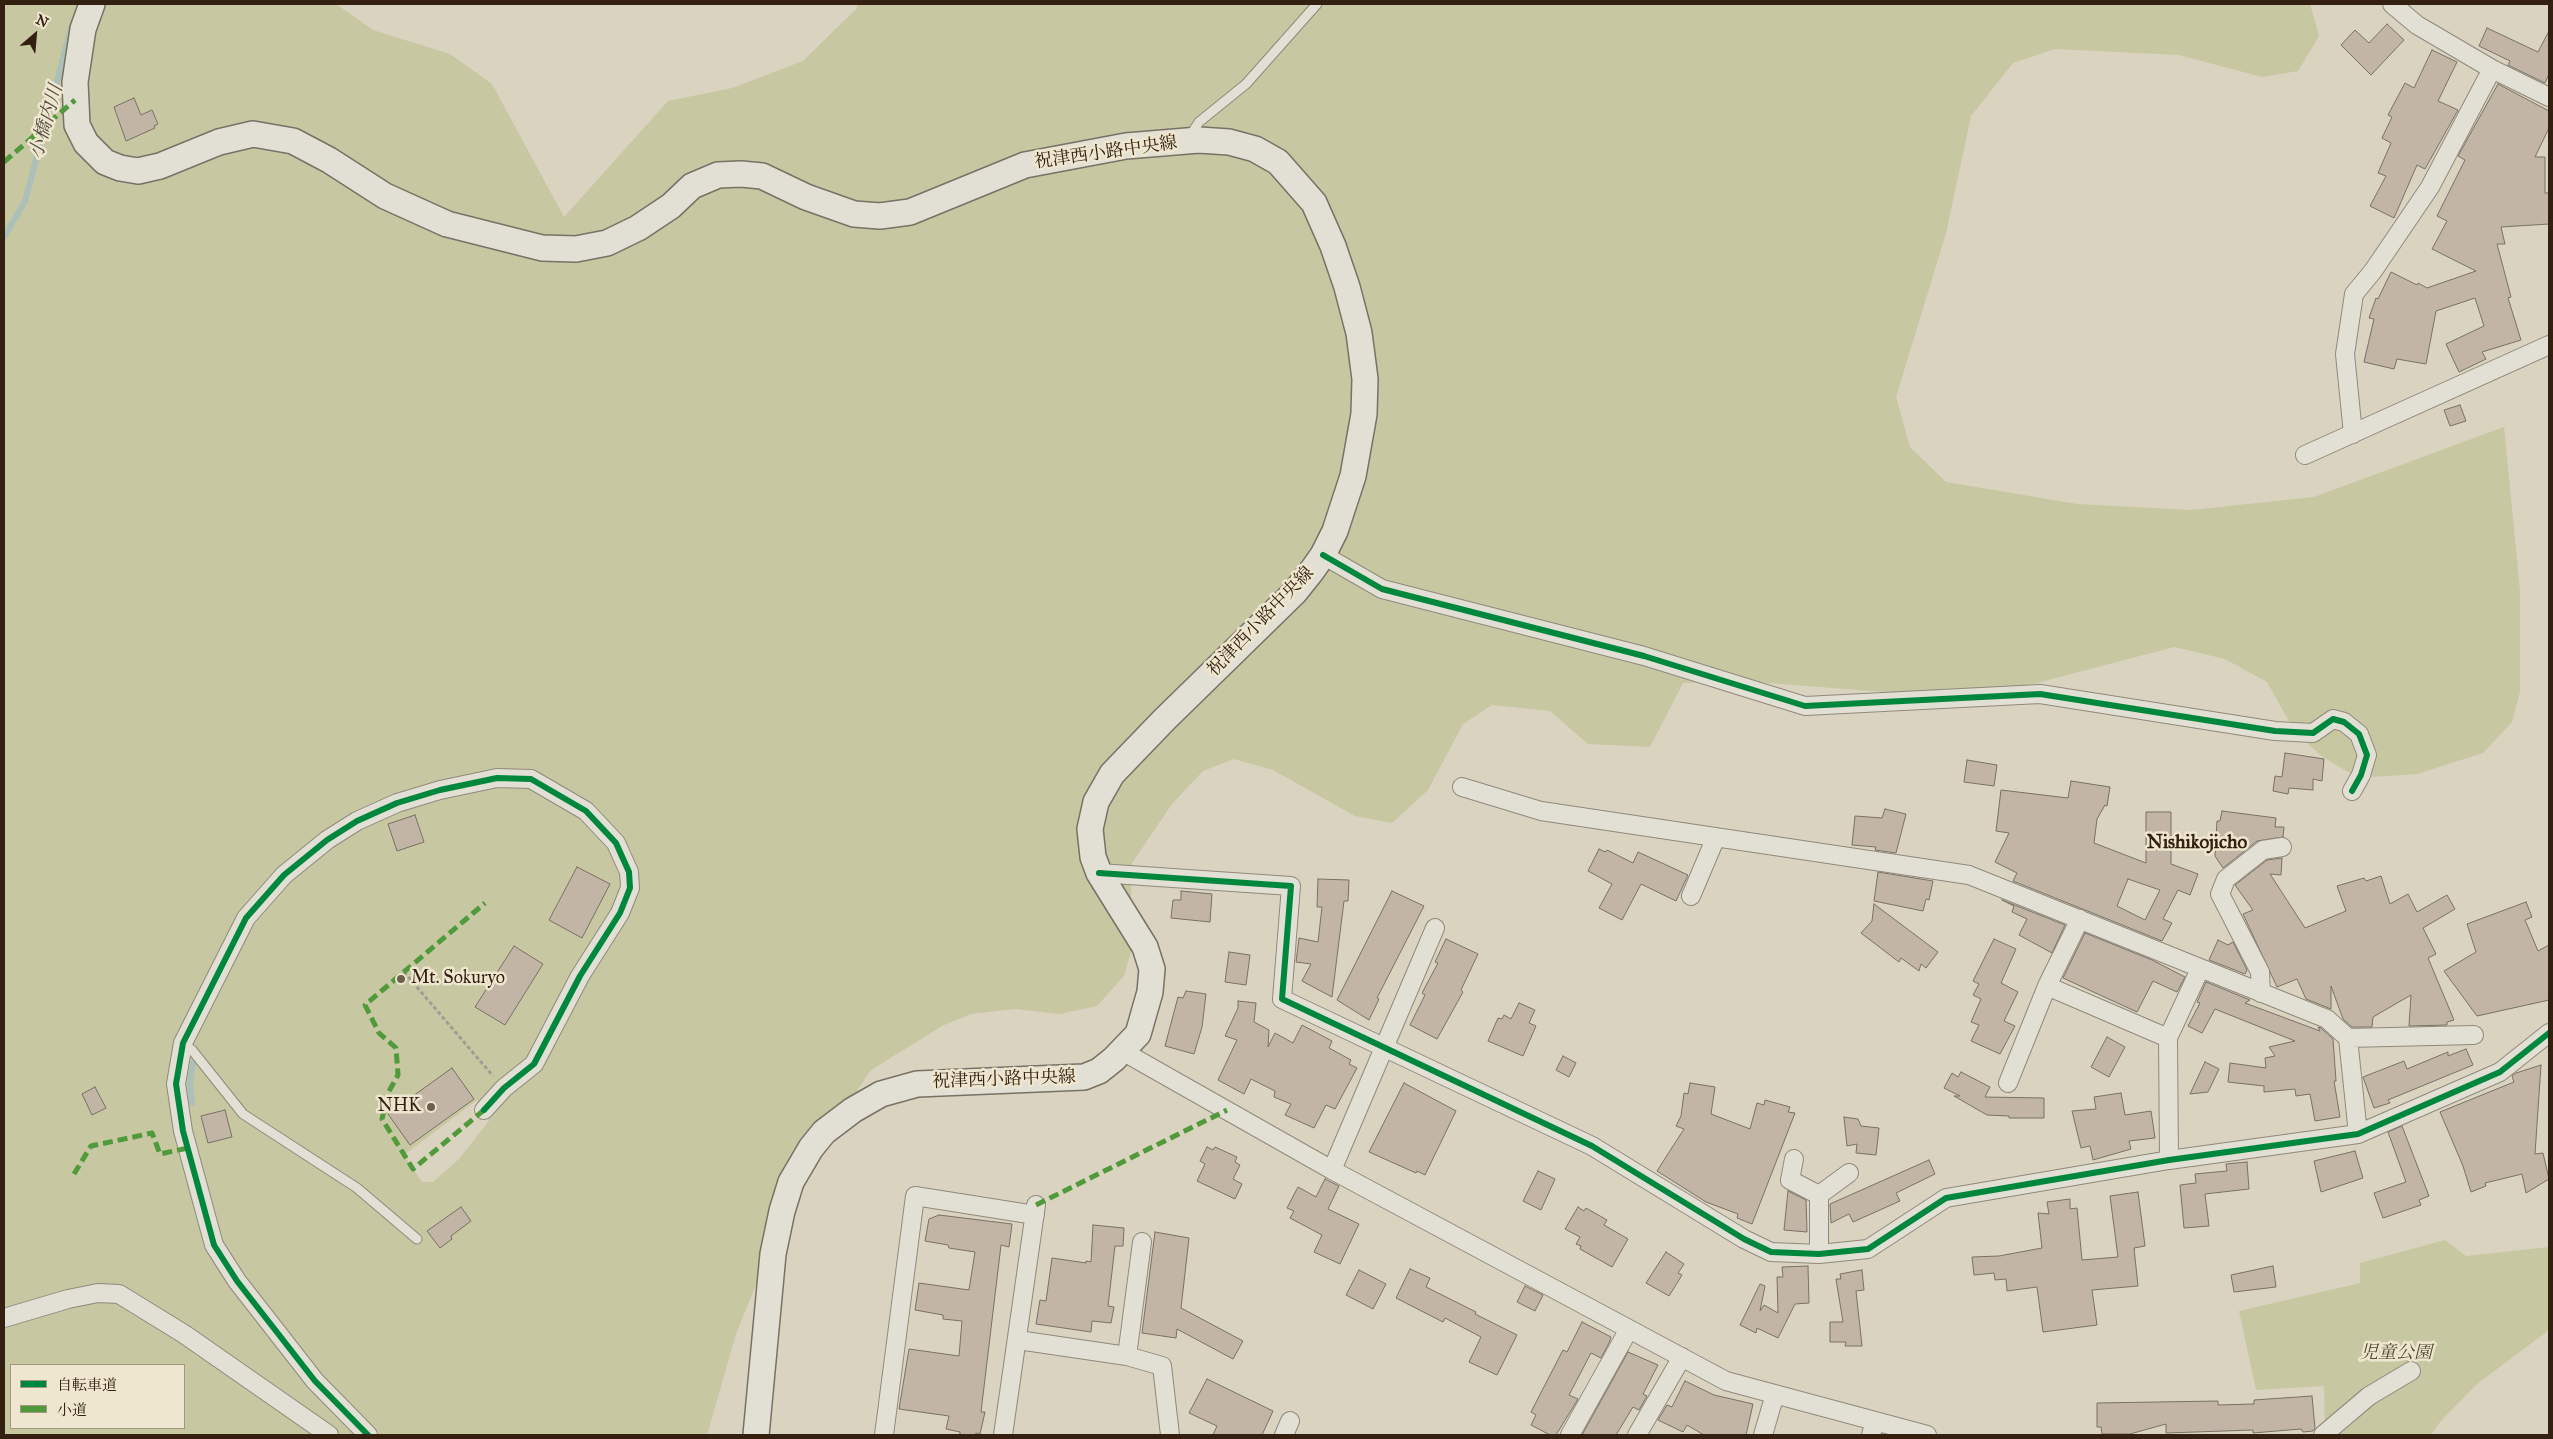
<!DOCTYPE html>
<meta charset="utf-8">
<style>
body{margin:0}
#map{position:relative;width:2553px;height:1439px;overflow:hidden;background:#dad3bf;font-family:"IM FELL Great Primer","Noto Serif JP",serif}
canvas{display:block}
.frame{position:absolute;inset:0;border:5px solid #332010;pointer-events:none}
.legend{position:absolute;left:10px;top:1364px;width:175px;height:65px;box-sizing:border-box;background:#eee6ce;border:1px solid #a39782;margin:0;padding:6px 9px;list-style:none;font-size:15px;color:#332010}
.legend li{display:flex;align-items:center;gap:10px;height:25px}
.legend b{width:25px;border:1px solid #a39782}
.north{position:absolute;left:10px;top:10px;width:50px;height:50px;-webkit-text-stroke:4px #eee6ce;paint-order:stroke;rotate:27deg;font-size:14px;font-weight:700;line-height:20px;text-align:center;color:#332010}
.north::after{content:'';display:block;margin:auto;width:18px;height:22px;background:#332010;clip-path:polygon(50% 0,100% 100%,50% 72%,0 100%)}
</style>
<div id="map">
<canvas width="2553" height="1439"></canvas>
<div class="frame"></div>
<ul class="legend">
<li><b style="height:6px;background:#00873e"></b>自転車道</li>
<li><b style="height:6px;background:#519a3c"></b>小道</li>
</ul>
<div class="north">N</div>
</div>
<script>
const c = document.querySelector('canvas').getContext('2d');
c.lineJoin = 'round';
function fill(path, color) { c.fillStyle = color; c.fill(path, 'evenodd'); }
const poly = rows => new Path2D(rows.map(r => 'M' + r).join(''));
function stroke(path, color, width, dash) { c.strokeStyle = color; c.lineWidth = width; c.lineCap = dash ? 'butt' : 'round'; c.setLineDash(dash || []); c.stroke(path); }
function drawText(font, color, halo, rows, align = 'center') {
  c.font = font + ' "IM FELL Great Primer","Noto Serif JP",serif'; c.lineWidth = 5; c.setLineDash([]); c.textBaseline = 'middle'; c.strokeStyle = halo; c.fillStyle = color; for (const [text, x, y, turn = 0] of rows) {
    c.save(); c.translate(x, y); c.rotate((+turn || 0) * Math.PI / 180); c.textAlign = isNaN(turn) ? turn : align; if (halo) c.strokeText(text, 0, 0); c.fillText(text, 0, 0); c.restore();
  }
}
const green = poly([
 [4,4,336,4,373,30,450,54,492,84,564,217,668,101,732,88,803,61,856,9,858,4,2310,4,2319,36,2298,71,2262,77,2179,55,2055,49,2013,63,1971,116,1946,233,1896,397,1910,447,1946,482,2077,504,2191,510,2314,497,2504,427,2520,590,2520,692,2512,722,2483,753,2417,774,2358,778,2320,755,2294,730,2267,682,2225,659,2174,647,1976,699,1742,681,1683,683,1650,747,1588,744,1550,711,1492,705,1463,724,1428,790,1392,823,1355,816,1273,770,1234,759,1203,771,1172,804,1132,863,1131,899,1135,938,1124,976,1097,1006,1059,1014,1015,1009,971,1014,942,1026,871,1070,825,1138,785,1213,736,1334,707,1435,4,1435],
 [477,1100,489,1121,459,1159,433,1182,422,1182,404,1155],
 [11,1365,184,1365,184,1428,11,1428],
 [2445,1240,2466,1256,2549,1247,2549,1330,2477,1384,2440,1422,2431,1435,2325,1435,2324,1386,2256,1390,2239,1311,2360,1283,2360,1263]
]);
const stream = poly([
 [4,237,25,201,71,28],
 [192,1103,190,1085,193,1063]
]);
const building = poly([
 [2387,24,2404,40,2371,75,2341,45,2355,30,2369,43,2387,24],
 [2487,28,2538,52,2549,31,2549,74,2545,83,2508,65,2510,61,2479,46,2487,28],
 [2432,50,2457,62,2438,101,2458,110,2425,169,2417,165,2394,218,2370,206,2386,176,2378,173,2391,143,2382,138,2392,117,2388,115,2405,83,2414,88,2432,50],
 [2498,84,2549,111,2549,128,2535,157,2545,157,2545,193,2549,193,2549,224,2501,227,2505,244,2497,244,2511,297,2508,298,2521,340,2482,352,2486,359,2459,372,2446,344,2484,326,2475,298,2436,311,2426,364,2397,359,2394,369,2364,362,2374,319,2369,318,2376,298,2378,299,2391,272,2417,285,2418,283,2427,288,2476,271,2432,249,2447,221,2437,216,2465,160,2458,156,2498,84],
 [134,98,141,115,152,110,158,124,154,126,155,128,126,141,114,107,134,98],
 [2460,405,2466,421,2450,426,2444,410,2460,405],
 [2285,753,2324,759,2322,781,2313,779,2313,790,2289,788,2288,794,2273,791,2275,776,2282,777,2285,753],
 [1967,760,1997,765,1994,786,1964,782,1967,760],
 [2071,781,2110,787,2107,806,2105,805,2097,819,2094,843,2146,863,2146,812,2171,812,2171,864,2198,874,2190,895,2178,890,2163,919,2172,923,2162,941,2013,881,2017,873,1995,862,2009,833,1996,831,2001,790,2068,798,2071,781],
 [2128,879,2160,890,2145,920,2117,906,2128,879],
 [1885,809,1906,814,1896,853,1875,850,1876,847,1852,845,1855,816,1882,818,1885,809],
 [2222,811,2276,818,2275,827,2284,827,2283,837,2257,841,2223,868,2215,856,2217,821,2220,821,2222,811],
 [415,815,424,842,397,851,388,824,415,815],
 [1599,849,1605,852,1607,850,1633,863,1638,852,1688,875,1676,901,1641,884,1622,920,1599,908,1612,884,1588,871,1599,849],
 [2282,858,2281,875,2270,874,2305,928,2346,911,2337,886,2364,878,2366,881,2381,876,2390,904,2408,894,2417,912,2447,895,2455,909,2423,928,2436,954,2428,958,2454,1020,2447,1022,2447,1025,2409,1026,2411,995,2373,1017,2372,1027,2352,1027,2343,1019,2331,986,2331,1009,2306,999,2297,979,2277,987,2243,914,2253,910,2235,885,2267,860,2282,858],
 [577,867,610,884,582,938,549,920,577,867],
 [1878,872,1933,881,1929,900,1926,899,1923,911,1874,901,1878,872],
 [1318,879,1349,880,1348,901,1344,901,1332,997,1302,981,1311,964,1296,962,1299,938,1318,942,1322,907,1317,907,1318,879],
 [1181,891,1212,894,1210,922,1171,918,1173,900,1181,900,1181,891],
 [1392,891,1424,906,1377,998,1379,999,1369,1020,1337,1000,1392,891],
 [2002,900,2065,925,2052,953,2019,935,2027,919,2012,912,2014,906,2002,900],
 [2526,902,2532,917,2525,920,2538,951,2549,945,2549,1000,2477,1016,2444,971,2476,952,2467,924,2526,902],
 [1874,904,1938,952,1926,968,1921,964,1919,971,1901,958,1899,962,1861,933,1872,921,1874,904],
 [2085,933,2152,960,2185,977,2177,992,2153,981,2137,1012,2063,978,2085,933],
 [1446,939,1478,954,1461,990,1463,992,1437,1039,1410,1025,1425,995,1422,993,1438,963,1435,962,1446,939],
 [1994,939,2016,949,2001,983,2018,992,2004,1021,2015,1026,2000,1054,1971,1041,1979,1025,1971,1022,1981,999,1973,995,1979,984,1973,981,1994,939],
 [2218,940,2228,945,2233,942,2247,970,2245,974,2209,960,2218,940],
 [514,946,543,964,505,1025,475,1007,514,946],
 [1229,952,1250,955,1246,985,1225,982,1229,952],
 [2206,982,2250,1000,2245,1003,2320,1031,2318,1027,2321,1028,2333,1039,2336,1081,2334,1081,2340,1117,2315,1121,2310,1094,2296,1096,2295,1089,2264,1092,2264,1086,2228,1082,2230,1063,2266,1068,2265,1058,2275,1056,2269,1047,2295,1041,2215,1009,2202,1033,2188,1026,2200,1003,2197,1002,2206,982],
 [1186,991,1206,994,1202,1027,1194,1054,1165,1046,1178,997,1183,998,1186,991],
 [1238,1001,1256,1003,1254,1022,1269,1030,1268,1047,1275,1033,1293,1043,1302,1025,1332,1041,1329,1048,1351,1060,1349,1064,1357,1068,1335,1109,1326,1105,1314,1128,1285,1115,1291,1104,1274,1097,1275,1091,1251,1079,1244,1094,1218,1080,1237,1040,1225,1036,1238,1008,1238,1001],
 [1519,1003,1535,1010,1529,1023,1536,1026,1523,1056,1488,1041,1498,1018,1502,1019,1504,1015,1511,1019,1519,1003],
 [2107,1037,2125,1047,2109,1077,2091,1067,2107,1037],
 [2466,1049,2473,1065,2388,1100,2390,1103,2374,1108,2363,1077,2404,1061,2407,1069,2448,1052,2448,1056,2466,1049],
 [1563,1056,1576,1063,1569,1077,1556,1070,1563,1056],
 [2205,1062,2219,1069,2208,1092,2190,1094,2205,1062],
 [2541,1065,2535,1154,2543,1153,2549,1179,2526,1193,2522,1174,2485,1183,2486,1186,2471,1192,2463,1166,2440,1112,2514,1082,2512,1076,2516,1073,2541,1065],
 [452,1068,474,1099,410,1145,388,1114,452,1068],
 [1961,1072,1990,1087,1985,1097,2044,1098,2044,1118,2009,1118,2009,1116,1987,1115,1954,1096,1960,1096,1944,1088,1952,1073,1958,1077,1961,1072],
 [1404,1083,1456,1111,1425,1175,1417,1171,1416,1173,1369,1152,1404,1083],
 [1690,1083,1715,1087,1711,1114,1750,1129,1757,1103,1764,1105,1765,1100,1790,1107,1788,1112,1795,1113,1752,1224,1737,1218,1738,1214,1706,1202,1657,1171,1684,1129,1676,1126,1681,1116,1684,1093,1688,1094,1690,1083],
 [95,1087,106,1108,92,1115,82,1094,95,1087],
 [2121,1093,2125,1115,2151,1111,2155,1138,2129,1141,2131,1149,2093,1160,2090,1146,2081,1148,2072,1111,2096,1109,2094,1097,2121,1093],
 [225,1110,232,1137,208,1143,201,1116,225,1110],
 [1844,1117,1858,1119,1861,1126,1879,1128,1876,1155,1856,1153,1857,1144,1847,1146,1844,1117],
 [2402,1126,2429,1196,2419,1200,2421,1205,2383,1218,2374,1193,2406,1182,2388,1132,2402,1126],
 [1207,1147,1213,1150,1215,1147,1237,1157,1235,1162,1240,1165,1233,1179,1242,1184,1235,1199,1197,1181,1205,1164,1200,1161,1207,1147],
 [2355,1151,2363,1178,2321,1192,2314,1161,2355,1151],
 [1929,1160,1935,1174,1896,1193,1900,1201,1853,1222,1849,1214,1831,1223,1830,1204,1929,1160],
 [2247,1162,2249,1189,2205,1194,2209,1226,2184,1228,2180,1185,2196,1183,2195,1174,2227,1171,2226,1164,2247,1162],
 [1538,1171,1555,1179,1541,1210,1523,1201,1538,1171],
 [1325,1179,1339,1186,1328,1209,1359,1224,1340,1264,1314,1252,1322,1235,1290,1218,1294,1211,1287,1208,1298,1187,1316,1197,1325,1179],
 [1788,1191,1806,1200,1807,1232,1784,1230,1788,1191],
 [2138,1192,2145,1246,2134,1248,2138,1286,2092,1290,2097,1325,2043,1332,2037,1287,2007,1291,2006,1279,1995,1280,1994,1273,1974,1275,1972,1257,1999,1256,2042,1248,2038,1213,2049,1214,2047,1202,2070,1199,2070,1209,2077,1208,2082,1260,2118,1257,2110,1196,2138,1192],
 [461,1207,471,1221,451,1236,452,1239,440,1248,427,1231,461,1207],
 [1578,1207,1584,1211,1586,1208,1607,1220,1604,1225,1628,1239,1612,1267,1580,1249,1581,1246,1576,1244,1580,1237,1565,1229,1578,1207],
 [939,1215,1012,1224,1009,1247,1001,1245,981,1412,985,1412,980,1434,976,1433,975,1435,960,1435,960,1432,946,1429,949,1416,899,1409,909,1349,959,1356,962,1321,943,1319,943,1315,915,1310,919,1283,969,1290,975,1252,949,1248,948,1245,925,1241,929,1219,939,1215],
 [1093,1225,1124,1228,1123,1246,1115,1246,1108,1306,1114,1307,1111,1323,1092,1321,1091,1332,1036,1324,1040,1300,1046,1301,1052,1258,1086,1263,1086,1261,1091,1262,1093,1225],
 [1155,1232,1189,1238,1181,1308,1243,1341,1233,1359,1177,1329,1176,1338,1142,1333,1155,1232],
 [1666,1252,1684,1264,1678,1273,1682,1275,1669,1296,1646,1283,1666,1252],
 [1808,1266,1809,1303,1795,1304,1778,1338,1757,1328,1756,1333,1740,1325,1760,1284,1765,1286,1760,1311,1764,1305,1778,1313,1777,1277,1783,1277,1782,1267,1808,1266],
 [2273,1266,2276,1287,2234,1292,2231,1275,2273,1266],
 [1410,1269,1430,1278,1426,1287,1476,1312,1475,1314,1517,1335,1497,1375,1469,1362,1481,1337,1445,1318,1443,1322,1396,1298,1410,1269],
 [1359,1270,1386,1284,1373,1309,1346,1295,1359,1270],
 [1862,1270,1864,1290,1856,1291,1862,1346,1845,1346,1846,1342,1830,1342,1830,1322,1843,1322,1836,1279,1841,1279,1840,1274,1862,1270],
 [1525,1286,1543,1295,1535,1311,1517,1302,1525,1286],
 [1582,1322,1611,1337,1609,1343,1601,1358,1591,1353,1569,1395,1578,1399,1556,1435,1550,1435,1531,1425,1536,1415,1531,1412,1563,1350,1567,1352,1582,1322],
 [1628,1352,1658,1365,1643,1394,1647,1396,1639,1410,1633,1407,1616,1435,1582,1435,1628,1352],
 [1207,1379,1273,1411,1262,1435,1213,1435,1217,1426,1189,1413,1207,1379],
 [1685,1381,1714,1395,1753,1404,1746,1435,1704,1435,1687,1425,1683,1432,1658,1420,1667,1405,1672,1407,1685,1381],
 [2312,1396,2315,1428,2313,1431,2303,1432,2301,1429,2253,1433,2253,1430,2166,1433,2166,1424,2130,1434,2102,1434,2101,1427,2097,1427,2097,1403,2218,1401,2218,1405,2254,1404,2254,1400,2312,1396]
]);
const path = poly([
 [404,972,493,1076]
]);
const lane = poly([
 [1190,136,1199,122,1246,84,1317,4],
 [183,1043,192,1050,243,1114,357,1188,417,1239]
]);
const street = poly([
 [2392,4,2417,25,2492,69,2549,97],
 [2353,434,2345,354,2354,294,2373,271,2430,187,2492,69],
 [2305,455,2549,345],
 [1323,555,1382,589,1644,656,1805,706,2040,694,2275,731,2313,733,2333,719,2344,722,2359,734,2367,755,2361,775,2352,791],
 [1462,787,1541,811,1969,875,2327,1019,2348,1038,2358,1134],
 [1099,873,1291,886,1282,999,1592,1146,1744,1239,1771,1252,1819,1254,1868,1249,1946,1198,2169,1160,2358,1134,2500,1072,2549,1033],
 [1691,896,1716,837],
 [2047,986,2168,1038,2169,1160],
 [2261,993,2260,972,2220,894,2226,879,2263,850,2282,847],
 [2168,1038,2200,969],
 [2348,1038,2474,1035],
 [1122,1051,1332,1170,1726,1381,1927,1435],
 [2008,1083,2047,986,2080,919],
 [1794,1159,1790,1180,1819,1195,1849,1173],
 [1332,1170,1435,928],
 [1819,1195,1819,1254],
 [4,1318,68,1299,98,1293,119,1294,184,1334,329,1435],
 [1018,1340,1127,1356,1162,1366,1170,1435],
 [1127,1356,1142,1242],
 [368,1435,315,1381,237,1281,214,1245,183,1131,176,1084,183,1043,246,918,284,875,327,840,357,821,397,803,440,790,497,778,531,779,586,811,616,843,629,872,630,888,620,913,580,976,534,1064,504,1088,484,1110],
 [884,1435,915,1196,1035,1215],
 [1003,1435,1036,1205],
 [1284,1435,1290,1421],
 [1570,1435,1629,1329],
 [1637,1435,1682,1357],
 [1763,1435,1775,1394],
 [1871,1435,1875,1421],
 [2323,1435,2369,1396,2411,1371]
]);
const secondary = poly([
 [92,4,83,29,75,82,77,125,86,143,105,162,120,168,138,171,160,166,219,142,253,134,293,141,329,160,385,196,447,224,542,248,576,249,607,243,638,228,671,206,692,186,718,175,741,174,762,176,806,197,854,214,880,216,910,212,1025,165,1126,146,1199,140,1229,142,1255,149,1278,162,1314,203,1333,246,1347,287,1359,333,1365,379,1364,414,1353,476,1335,531,1323,555,1311,572,1295,592,1164,720,1112,774,1096,802,1090,829,1093,857,1099,873,1145,947,1152,969,1150,992,1138,1034,1114,1059,1099,1071,1084,1077,917,1084,881,1094,853,1110,824,1132,811,1148,791,1182,782,1211,773,1254,756,1435]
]);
const quiet = poly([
 [4,162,75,100],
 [484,1110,413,1169,382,1119,388,1093,398,1075,396,1048,379,1033,365,1005,485,903],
 [74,1174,91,1146,152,1133,160,1154,188,1148],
 [1036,1205,1227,1110]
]);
const cycleway = poly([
 [1323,555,1382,589,1644,656,1805,706,2040,694,2275,731,2313,733,2333,719,2344,722,2359,734,2367,755,2361,775,2352,791],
 [1099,873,1291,886,1282,999,1592,1146,1744,1239,1771,1252,1819,1254,1868,1249,1946,1198,2169,1160,2358,1134,2500,1072,2549,1033],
 [368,1435,315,1381,237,1281,214,1245,183,1131,176,1084,183,1043,246,918,284,875,327,840,357,821,397,803,440,790,497,778,531,779,586,811,616,843,629,872,630,888,620,913,580,976,534,1064,504,1088,484,1110]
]);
const markers = [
 [401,979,5,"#6d5f4d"],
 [431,1107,5,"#6d5f4d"]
];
const streetNames = [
 ["祝津西小路中央線",1106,153,-8],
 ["祝津西小路中央線",1261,622,-46],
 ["祝津西小路中央線",1004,1080,-2]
];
const poiNames = [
 ["Mt. Sokuryo",411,979],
 ["NHK",421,1107,"right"]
];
const parkNames = [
 ["児童公園",2396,1354]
];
const waterNames = [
 ["小橋内川",47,122,-74]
];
const neighbourhoodNames = [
 ["Nishikojicho",2197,843]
];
fill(green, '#c7c7a2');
stroke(stream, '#acc0b9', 6);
fill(building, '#c3b5a5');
stroke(building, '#787165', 1);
stroke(lane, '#90897c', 11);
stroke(street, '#90897c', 20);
stroke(secondary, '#787165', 28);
stroke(path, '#a29d94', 3, [4, 2.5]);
stroke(lane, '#e2dfd4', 9);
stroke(street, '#e2dfd4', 18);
stroke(secondary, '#e2dfd4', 25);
stroke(quiet, '#519a3c', 5, [10, 5]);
stroke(cycleway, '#00873e', 6);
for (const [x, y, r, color] of markers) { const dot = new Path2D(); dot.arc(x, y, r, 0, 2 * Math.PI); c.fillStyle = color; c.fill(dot); stroke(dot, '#eee6ce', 2); }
drawText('18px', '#332010', '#eee6ce', streetNames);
drawText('18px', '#332010', '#eee6ce', poiNames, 'left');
drawText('italic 18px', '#54482f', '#eee6ce', parkNames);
drawText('italic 19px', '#524e42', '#eee6ce', waterNames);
drawText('bold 19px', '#332010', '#eee6ce', neighbourhoodNames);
</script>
